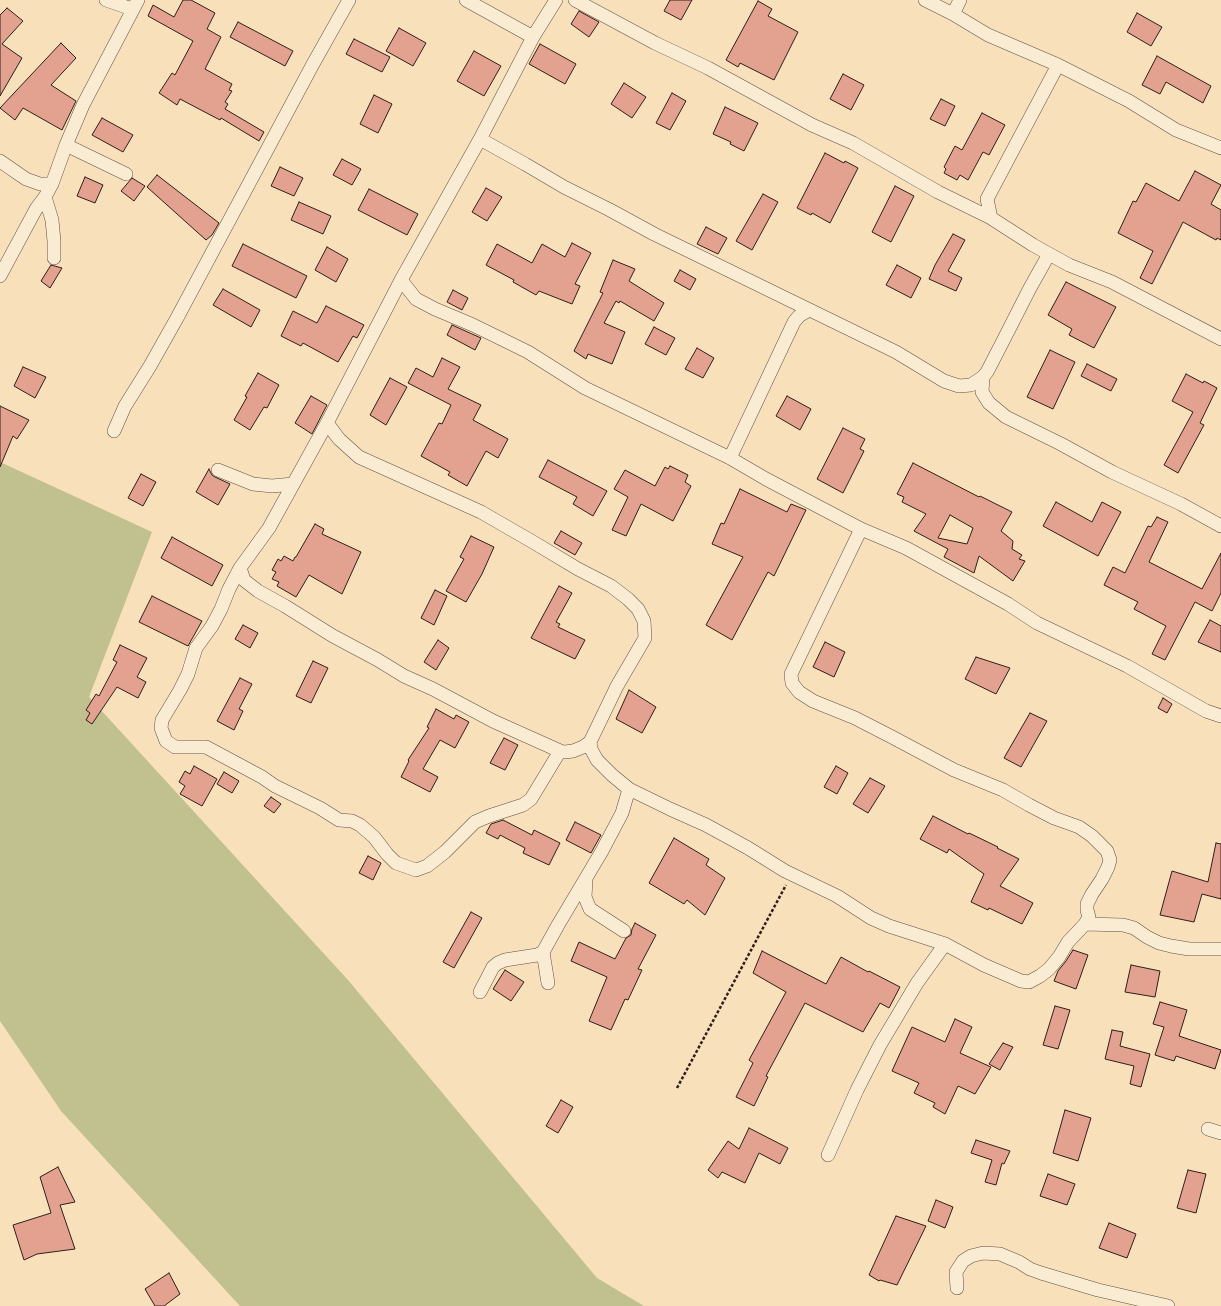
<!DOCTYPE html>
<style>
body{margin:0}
canvas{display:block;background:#f8e0bb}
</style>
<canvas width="1221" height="1306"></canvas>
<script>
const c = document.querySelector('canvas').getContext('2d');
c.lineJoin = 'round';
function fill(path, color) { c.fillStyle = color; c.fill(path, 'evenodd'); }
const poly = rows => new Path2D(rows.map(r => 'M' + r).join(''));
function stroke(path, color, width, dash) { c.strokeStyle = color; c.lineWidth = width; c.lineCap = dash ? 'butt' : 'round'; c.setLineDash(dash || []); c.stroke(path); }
const green = poly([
 [0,462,152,532,89,697,348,980,597,1278,644,1306,240,1306,61,1111,0,1021]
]);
const building = poly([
 [183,0,191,0,215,13,207,29,221,37,205,69,232,84,229,90,232,91,225,102,228,104,225,109,264,132,259,141,221,118,220,120,180,99,177,105,159,93,172,73,175,75,193,41,148,16,153,5,174,17,183,0],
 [670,0,692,0,681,20,664,11,670,0],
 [758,1,772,9,768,16,798,32,774,80,740,63,738,67,726,60,758,1],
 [7,8,23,21,2,44,22,58,0,96,0,15,7,8],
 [579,11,599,22,589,37,571,24,579,11],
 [1137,13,1162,27,1151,46,1127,32,1137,13],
 [238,22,293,51,285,66,230,37,238,22],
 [399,28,426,43,413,66,386,51,399,28],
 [354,39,390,57,382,72,346,54,354,39],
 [61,43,76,58,51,85,76,101,62,130,23,108,15,120,0,108,61,43],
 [540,44,576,64,565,84,529,64,540,44],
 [474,51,501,66,484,96,457,81,474,51],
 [1157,56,1211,86,1203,103,1166,82,1160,94,1142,85,1157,56],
 [843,74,864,85,851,110,830,99,843,74],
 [624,83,646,97,632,118,611,104,624,83],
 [672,93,686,101,670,130,656,123,672,93],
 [374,95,392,104,378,133,360,124,374,95],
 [941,99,955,106,945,126,930,119,941,99],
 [725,107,758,123,744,151,730,144,731,142,713,134,725,107],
 [982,113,1005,125,989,155,983,152,968,180,960,175,957,180,944,173,946,169,944,167,955,146,962,150,982,113],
 [102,118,133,135,123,152,92,135,102,118],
 [825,153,844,163,845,161,858,168,830,223,812,213,811,215,797,208,825,153],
 [342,159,361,169,352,185,333,175,342,159],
 [280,167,303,178,294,196,271,186,280,167],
 [1195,171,1221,185,1211,204,1221,210,1221,240,1217,238,1216,240,1183,222,1152,284,1140,278,1153,251,1118,233,1133,201,1136,202,1146,183,1179,201,1195,171],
 [157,175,219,223,212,235,206,240,147,187,157,175],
 [85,177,103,185,95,203,77,196,85,177],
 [132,178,145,186,134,201,121,191,132,178],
 [895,186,914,196,891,242,872,232,895,186],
 [486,188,502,197,487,221,472,212,486,188],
 [369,189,418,214,407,235,358,210,369,189],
 [763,194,778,202,752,250,736,241,763,194],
 [299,202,331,216,323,234,291,220,299,202],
 [706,227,727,238,718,254,697,244,706,227],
 [953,234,965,240,948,271,962,278,956,291,929,279,935,265,953,234],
 [572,243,591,253,575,284,580,286,572,304,539,291,536,295,513,282,514,280,486,265,497,244,532,263,542,244,565,257,572,243],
 [243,244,307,276,296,298,232,266,243,244],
 [327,247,348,259,336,282,315,270,327,247],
 [613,260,635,269,629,281,664,303,654,321,620,301,619,303,616,301,604,323,625,332,612,364,588,354,586,359,574,351,603,293,600,292,613,260],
 [51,265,62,268,50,288,41,281,51,265],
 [897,265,921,278,911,298,886,285,897,265],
 [680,270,696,279,690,290,674,281,680,270],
 [1066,282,1116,307,1094,348,1069,335,1072,329,1048,315,1066,282],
 [223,289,260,310,251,327,213,305,223,289],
 [453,290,468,298,462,310,447,302,453,290],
 [326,306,364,325,357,338,353,336,338,362,303,343,301,346,281,336,293,311,317,323,326,306],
 [452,325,481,338,475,350,447,335,452,325],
 [654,327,675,338,666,355,645,344,654,327],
 [697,348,714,358,703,378,685,369,697,348],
 [1050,350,1075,362,1053,409,1027,397,1050,350],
 [442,358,460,367,448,389,481,405,473,420,508,439,498,458,486,451,467,486,448,475,450,472,421,456,439,423,442,424,451,405,408,383,416,368,433,377,442,358],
 [1087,364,1117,379,1111,391,1081,376,1087,364],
 [23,367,46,377,35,398,14,386,23,367],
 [258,373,279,385,267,408,264,407,250,430,234,420,247,397,245,396,258,373],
 [1186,374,1203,383,1204,381,1217,388,1200,423,1204,425,1178,473,1164,465,1193,412,1172,401,1186,374],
 [390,378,407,387,386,425,370,415,390,378],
 [311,396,327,405,312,434,295,423,311,396],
 [787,396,811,409,800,430,776,416,787,396],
 [0,406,29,420,17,439,13,436,0,467,0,406],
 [843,428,865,439,860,449,864,451,843,493,817,479,843,428],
 [548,460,607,491,593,516,573,504,577,497,539,477,548,460],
 [913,463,979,497,980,496,1012,512,1001,531,1013,541,1012,549,1022,555,1019,559,1025,561,1013,581,979,556,974,573,944,557,948,549,914,531,926,514,902,502,904,497,897,494,913,463],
 [950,515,973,528,967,544,938,538,950,515],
 [670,466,688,475,685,482,691,486,673,521,641,504,626,536,612,530,628,497,614,489,625,470,655,486,665,467,668,469,670,466],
 [209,469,212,475,215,477,230,484,218,505,196,492,209,469],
 [141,474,156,482,143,506,128,498,141,474],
 [740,489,787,512,791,504,806,510,774,576,768,572,732,640,706,625,743,557,712,544,721,523,724,524,740,489],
 [1056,502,1092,522,1102,502,1121,512,1098,556,1043,526,1056,502],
 [1157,517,1168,522,1149,562,1202,589,1221,553,1221,593,1212,611,1195,602,1165,660,1152,654,1166,626,1134,609,1138,602,1104,585,1113,567,1125,573,1148,526,1151,527,1157,517],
 [315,524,324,529,322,534,361,552,342,594,309,575,296,597,277,586,279,582,272,579,276,572,272,570,278,559,281,561,284,556,293,561,295,557,296,557,315,524],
 [561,531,582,543,575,555,554,543,561,531],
 [471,536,494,547,482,574,466,602,446,591,464,559,460,557,471,536],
 [172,537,223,565,212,586,161,558,172,537],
 [559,586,572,593,556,622,560,624,558,627,585,640,575,659,531,638,559,586],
 [435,590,447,596,434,625,421,618,435,590],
 [152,596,202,621,188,646,139,622,152,596],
 [1210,620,1221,626,1221,652,1198,642,1210,620],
 [243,625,258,633,250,648,235,639,243,625],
 [438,640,449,648,436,670,424,662,438,640],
 [825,642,845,652,834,677,813,667,825,642],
 [120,645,147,658,137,677,146,682,138,698,117,687,92,724,86,720,90,713,86,710,96,694,99,696,117,662,113,660,120,645],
 [976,657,1010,668,996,694,965,679,976,657],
 [313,661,328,668,311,703,296,696,313,661],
 [240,678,252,684,239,709,243,711,234,730,217,721,240,678],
 [629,690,656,707,642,733,616,719,629,690],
 [1163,698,1172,704,1167,713,1158,708,1163,698],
 [436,709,454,719,456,715,469,722,455,748,440,740,423,769,438,777,430,792,401,777,409,761,408,760,429,728,427,727,436,709],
 [1030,713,1047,721,1021,767,1004,758,1030,713],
 [504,738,518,745,505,770,490,763,504,738],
 [194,766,217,779,202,806,180,794,185,786,179,782,185,771,190,774,194,766],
 [836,766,848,773,837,794,824,787,836,766],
 [224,772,239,781,232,793,217,784,224,772],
 [870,778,885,786,868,813,853,804,870,778],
 [271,797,281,804,274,813,264,806,271,797],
 [933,816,968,834,969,833,998,847,997,848,1019,859,1000,886,1033,903,1022,924,989,908,988,910,971,902,984,874,949,849,947,853,920,839,933,816],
 [503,820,532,835,534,830,560,843,549,865,523,853,525,848,500,835,498,839,486,833,491,824,503,820],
 [575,822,601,835,591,853,566,840,575,822],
 [674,838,709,859,706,865,725,878,705,915,687,900,684,904,649,883,674,838],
 [1216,843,1221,844,1221,899,1202,894,1194,922,1160,915,1172,871,1208,882,1216,843],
 [368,856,381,863,373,880,359,873,368,856],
 [471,912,482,918,454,968,443,962,471,912],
 [635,923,656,935,638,969,642,970,628,1000,625,999,611,1030,589,1021,607,977,571,961,579,942,615,959,626,938,631,935,632,929,635,923],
 [1073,950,1088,955,1076,989,1054,981,1058,971,1066,961,1073,950],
 [762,951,826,984,841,957,868,972,869,971,900,987,889,1008,880,1003,863,1032,805,1003,766,1076,768,1077,754,1106,736,1097,753,1063,749,1060,786,992,753,973,762,951],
 [1131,965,1160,971,1155,997,1125,992,1131,965],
 [505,970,524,982,511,1001,493,989,505,970],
 [1160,1002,1187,1010,1179,1036,1221,1050,1215,1069,1176,1056,1174,1061,1155,1055,1164,1027,1153,1024,1160,1002],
 [1055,1006,1070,1010,1058,1049,1043,1045,1055,1006],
 [955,1019,972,1027,960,1053,991,1067,975,1094,958,1086,945,1114,933,1107,935,1103,914,1093,919,1083,892,1071,912,1027,945,1042,955,1019],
 [1112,1030,1123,1032,1120,1046,1150,1054,1141,1087,1130,1084,1134,1066,1105,1059,1112,1030],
 [1003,1043,1013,1047,1000,1070,989,1064,1003,1043],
 [561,1100,573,1107,558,1133,546,1126,561,1100],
 [1065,1110,1091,1118,1078,1161,1053,1153,1065,1110],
 [749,1128,788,1148,780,1164,759,1153,745,1183,722,1172,718,1178,708,1170,728,1141,739,1149,749,1128],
 [976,1140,1010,1151,1004,1164,1002,1163,996,1185,985,1182,992,1160,971,1153,976,1140],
 [58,1167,75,1202,60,1205,75,1249,37,1254,24,1260,13,1225,51,1213,40,1177,58,1167],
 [1188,1170,1206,1174,1196,1213,1177,1208,1188,1170],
 [1048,1174,1075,1184,1067,1205,1040,1196,1048,1174],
 [936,1200,953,1207,945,1228,928,1221,936,1200],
 [896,1216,926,1226,897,1285,880,1280,879,1281,869,1275,896,1216],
 [1109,1223,1136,1234,1127,1258,1099,1248,1109,1223],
 [169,1273,180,1294,164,1306,155,1306,145,1289,169,1273]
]);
const path = poly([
 [677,1088,786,885]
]);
const minor = poly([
 [106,0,132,9],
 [466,0,533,37],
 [556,0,533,37,480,139,401,280,327,423,269,528,240,568,229,589,221,609,212,626,196,648,188,674,180,690,162,720,161,728,166,741,175,747,206,747,262,777,275,786,320,808,339,820,352,821,360,825,374,837,387,854,396,863,416,870,427,866,445,852,475,822,489,816,523,805,531,799,560,751],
 [575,0,655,43,708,68,812,125,853,143,938,192,991,218,1033,245,1069,265,1112,282,1221,339],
 [925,0,953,14,988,35,1058,65,1129,101,1176,130,1221,148],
 [953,14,960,0],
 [480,139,525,164,564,187,610,210,654,234,896,352,944,381,959,386,971,385,983,377,987,372,1003,341,1030,288,1049,254],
 [66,145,126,174],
 [0,161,26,179,40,184,52,184],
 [45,197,52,220,54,241,54,258],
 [991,218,987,199,1058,65],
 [0,276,36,209,45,197,52,184,66,145,83,105,138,0],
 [401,280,416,299,435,309,473,325,528,352,585,388,730,458,766,479,861,529,906,548,1008,604,1037,623,1127,666,1206,711,1221,716],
 [983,377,982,392,989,403,1006,417,1061,444,1112,472,1181,504,1221,526],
 [327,423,339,439,359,457,481,512,533,542,578,569,611,586,628,599,638,609,644,621,645,638,617,686,590,742,591,749,597,760,612,775,629,789,670,809,706,825,748,848,785,871,837,896,871,918,889,926,945,944,984,965,1021,981,1029,982,1040,976,1049,969,1059,957,1068,942,1085,924,1089,917,1087,910,1087,904,1092,894,1102,879,1108,867,1110,860,1107,851,1092,836,1079,827,1054,818,1029,805,1003,790,954,770,892,737,855,718,813,701,799,692,792,683,791,674,861,529],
 [114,431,125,406,150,366,177,318,313,64,349,0],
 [730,458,794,322,799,316,809,310],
 [218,470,253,484,272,486,293,484],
 [240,568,244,580,258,591,285,606,333,636,378,660,404,676,433,689,493,721,560,751,565,752,573,751,583,747,590,742],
 [586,880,585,897,590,909,624,931],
 [1085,924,1123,925,1134,928,1147,937,1159,943,1171,946,1189,949,1221,949],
 [543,952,548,983],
 [480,992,493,967,498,963,505,960,537,955,543,952,558,925,602,851,622,813,629,789],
 [1208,1129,1221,1133],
 [828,1155,857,1090,880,1045,917,983,945,944],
 [957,1288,956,1272,963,1261,971,1256,983,1253,1000,1254,1019,1262,1030,1269,1041,1273,1098,1290,1168,1306]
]);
fill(green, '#c0c18e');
fill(building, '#e3a290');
stroke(building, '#301e18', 1);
stroke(minor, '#624e41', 14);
stroke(path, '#301e18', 2.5, [3, 2]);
stroke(minor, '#faebd3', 13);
</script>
